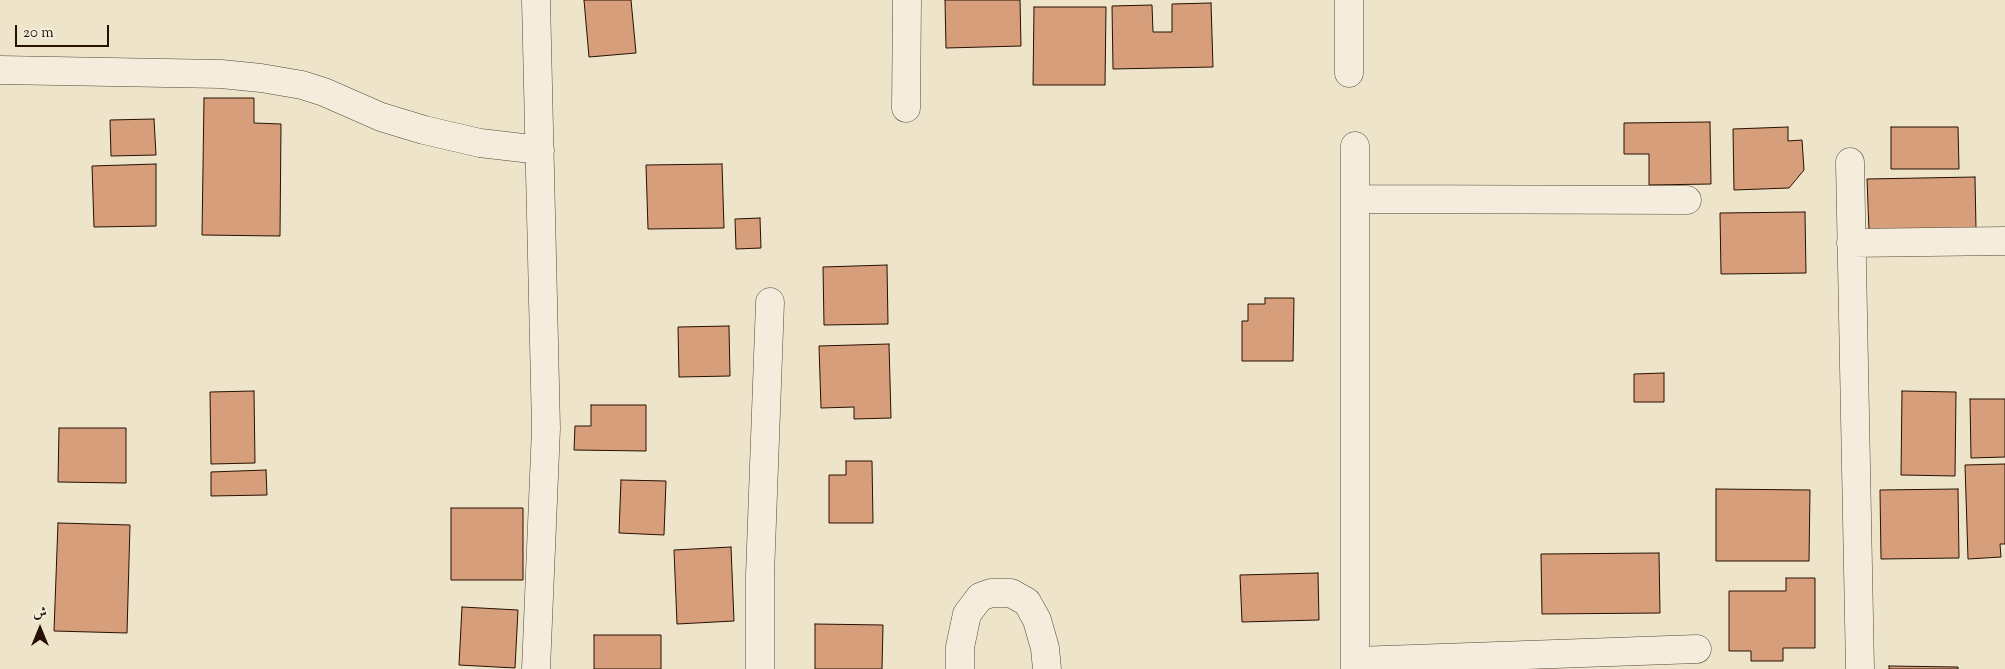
<!DOCTYPE html>
<meta charset="utf-8">
<style>
body{margin:0}
#map{position:relative;width:2005px;height:669px;overflow:hidden;background:#eee4ca;font-family:"Sorts Mill Goudy",Amiri,serif}
canvas{display:block}
.north{position:absolute;left:15px;top:604px;width:50px;height:50px;-webkit-text-stroke:4px #f4eddd;paint-order:stroke;rotate:0deg;font-size:14px;font-weight:700;line-height:20px;text-align:center;color:#261002}
.north::after{content:'';display:block;margin:auto;width:18px;height:22px;background:#261002;clip-path:polygon(50% 0,100% 100%,50% 72%,0 100%)}
.scale{position:absolute;left:15px;top:25px;width:94px;height:22px;box-sizing:border-box;border:2px solid #261002;border-top:0;padding-left:6px;font-size:15px;line-height:18px;white-space:nowrap;color:#261002;-webkit-text-stroke:4px #f4eddd;paint-order:stroke}
</style>
<div id="map">
<canvas width="2005" height="669"></canvas>
<div class="north">ش</div>
<div class="scale">20 m</div>
</div>
<script>
const c = document.querySelector('canvas').getContext('2d');
c.lineJoin = 'round';
function fill(path, color) { c.fillStyle = color; c.fill(path, 'evenodd'); }
const poly = rows => new Path2D(rows.map(r => 'M' + r).join(''));
function stroke(path, color, width, dash) { c.strokeStyle = color; c.lineWidth = width; c.lineCap = dash ? 'butt' : 'round'; c.setLineDash(dash || []); c.stroke(path); }
const building = poly([
 [584,0,631,0,636,53,589,57,584,0],
 [945,0,1020,0,1021,46,946,48,945,0],
 [1211,3,1213,67,1113,69,1112,6,1152,5,1153,32,1172,32,1172,4,1211,3],
 [1034,7,1106,7,1105,85,1033,85,1034,7],
 [204,98,254,98,254,123,281,124,280,236,202,235,204,98],
 [154,119,156,155,111,156,110,120,154,119],
 [1710,122,1711,184,1649,185,1649,154,1624,154,1624,123,1710,122],
 [1788,127,1788,141,1802,140,1804,170,1789,188,1734,190,1733,129,1788,127],
 [1891,127,1958,127,1959,169,1891,169,1891,127],
 [156,164,156,226,94,227,92,166,156,164],
 [722,164,724,228,648,229,646,165,722,164],
 [1975,177,1976,229,1869,231,1867,179,1975,177],
 [1805,212,1806,273,1721,274,1720,213,1805,212],
 [760,218,761,248,736,249,735,219,760,218],
 [887,265,888,324,824,325,823,267,887,265],
 [1265,298,1294,298,1293,361,1242,361,1242,321,1248,321,1248,304,1265,304,1265,298],
 [729,326,730,376,679,377,678,327,729,326],
 [889,344,891,418,854,419,854,407,821,408,819,346,889,344],
 [1664,373,1664,402,1634,402,1634,374,1664,373],
 [254,391,255,463,211,464,210,392,254,391],
 [1902,391,1956,392,1955,476,1901,475,1902,391],
 [1970,399,2005,399,2005,457,1971,458,1970,399],
 [591,405,646,405,646,451,574,450,575,426,591,426,591,405],
 [59,428,126,428,126,483,58,482,59,428],
 [846,461,872,461,873,523,829,523,829,475,846,475,846,461],
 [2005,464,2005,544,2000,544,2001,557,1968,559,1965,465,2005,464],
 [266,470,267,495,211,496,211,472,266,470],
 [621,480,666,481,664,535,619,533,621,480],
 [1716,489,1810,490,1809,561,1716,561,1716,489],
 [1958,489,1959,558,1881,559,1880,490,1958,489],
 [451,508,523,508,523,580,451,580,451,508],
 [58,523,130,525,127,633,54,631,58,523],
 [731,547,734,621,677,624,674,550,731,547],
 [1659,553,1660,613,1542,614,1541,554,1659,553],
 [1318,573,1319,620,1242,622,1240,575,1318,573],
 [1786,578,1815,578,1815,648,1783,648,1783,661,1751,661,1751,651,1729,651,1729,591,1786,591,1786,578],
 [462,607,518,610,515,668,459,665,462,607],
 [815,624,883,625,882,669,815,669,815,624],
 [594,635,661,635,661,669,594,669,594,635],
 [1889,666,1958,667,1958,669,1889,669,1889,666]
]);
const minor = poly([
 [1349,0,1349,73],
 [0,70,221,74,261,78,302,85,324,92,381,117,424,130,480,143,540,150],
 [906,108,907,0],
 [1355,146,1355,669],
 [1850,162,1860,669],
 [1355,199,1687,200],
 [1851,243,2005,241],
 [1356,661,1697,649],
 [536,669,546,428,536,0],
 [760,669,760,575,770,302],
 [960,669,960,647,967,614,980,597,991,593,1011,593,1027,602,1037,620,1045,648,1047,669]
]);
fill(building, '#d69e7a');
stroke(building, '#261002', 1);
stroke(minor, '#584534', 29);
stroke(minor, '#f4eddd', 28);
</script>
